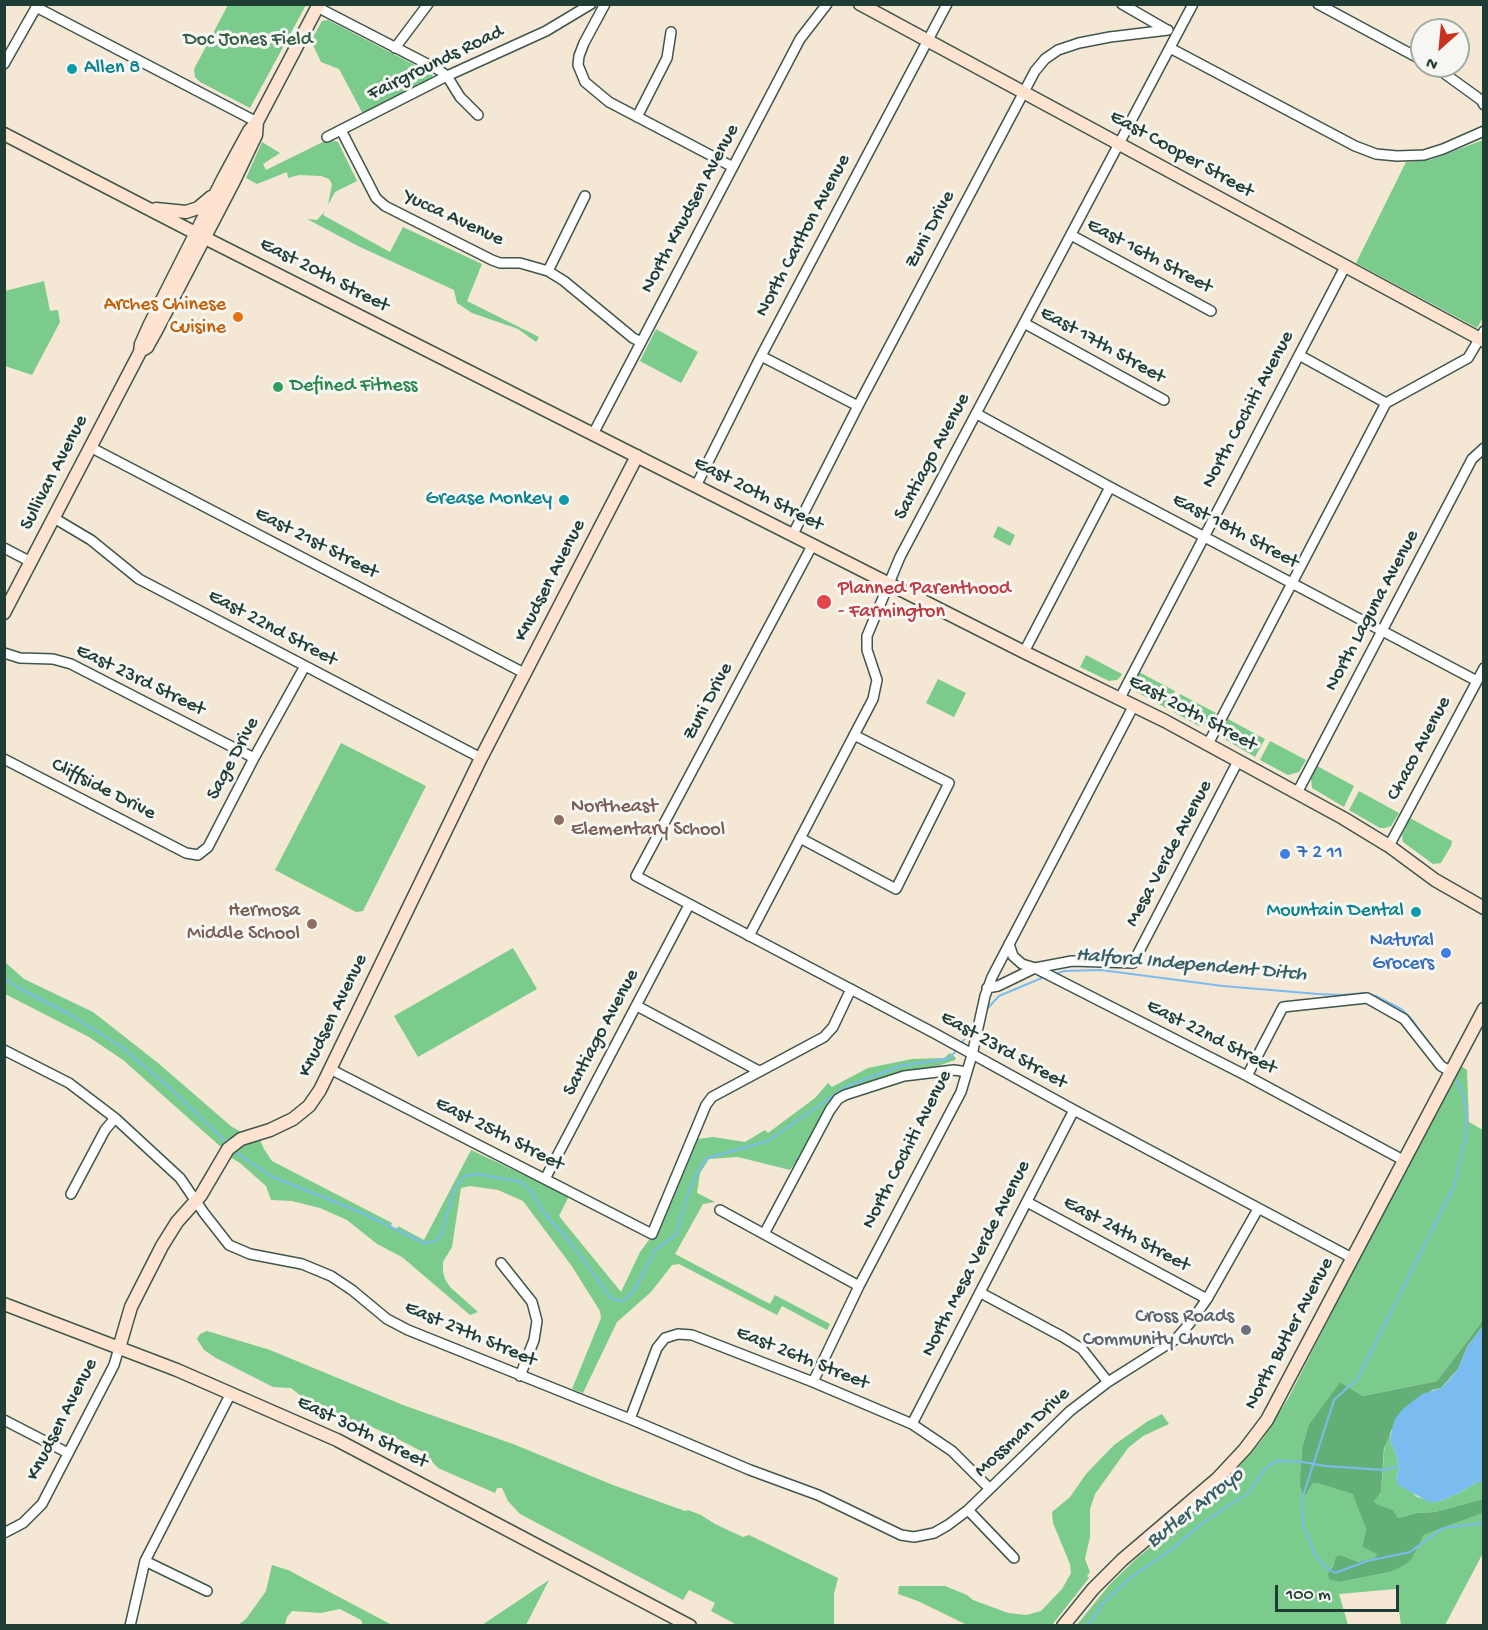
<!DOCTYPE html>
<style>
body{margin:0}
#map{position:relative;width:1488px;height:1630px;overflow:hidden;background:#f4e7d4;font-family:"Gochi Hand",sans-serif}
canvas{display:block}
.frame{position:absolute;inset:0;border:6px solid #1f3d34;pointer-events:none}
.north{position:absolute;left:1410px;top:18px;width:60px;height:60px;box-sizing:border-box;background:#f6f6f2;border:2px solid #a0aca6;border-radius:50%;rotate:207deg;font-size:16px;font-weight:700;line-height:24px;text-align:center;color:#1f3d34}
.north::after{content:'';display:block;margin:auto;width:21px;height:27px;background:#c8321e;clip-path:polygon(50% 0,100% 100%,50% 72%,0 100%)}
.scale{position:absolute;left:1275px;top:1585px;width:124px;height:27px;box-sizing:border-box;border:3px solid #1f3d34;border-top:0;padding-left:8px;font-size:18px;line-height:21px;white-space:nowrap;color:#1f3d34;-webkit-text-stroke:4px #f6f6f2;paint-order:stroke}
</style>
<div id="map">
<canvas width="1488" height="1630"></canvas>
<div class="frame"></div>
<div class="north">N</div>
<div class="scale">100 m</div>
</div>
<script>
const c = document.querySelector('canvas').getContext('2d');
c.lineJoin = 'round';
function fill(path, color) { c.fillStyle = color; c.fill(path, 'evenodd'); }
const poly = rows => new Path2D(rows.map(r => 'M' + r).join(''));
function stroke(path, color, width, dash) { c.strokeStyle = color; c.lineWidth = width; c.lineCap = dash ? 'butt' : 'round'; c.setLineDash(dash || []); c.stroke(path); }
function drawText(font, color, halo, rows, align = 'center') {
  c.font = font + ' "Gochi Hand",sans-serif'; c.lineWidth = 6; c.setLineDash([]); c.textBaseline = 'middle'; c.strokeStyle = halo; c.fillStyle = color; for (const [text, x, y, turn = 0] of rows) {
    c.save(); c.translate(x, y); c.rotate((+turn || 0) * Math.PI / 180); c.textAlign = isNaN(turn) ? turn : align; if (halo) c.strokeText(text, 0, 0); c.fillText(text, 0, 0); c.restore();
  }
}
const green = poly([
 [228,5,306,5,250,108,200,82,195,77,194,69],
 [328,20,432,74,433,78,363,114,339,69,321,62,311,41,322,21],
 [329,139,338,142,357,181,335,192,328,205,332,184,329,179,321,176,299,175,288,178,287,172,257,184,246,178,262,142,280,153,263,164,266,170],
 [1483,140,1484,316,1477,328,1356,263,1406,162,1430,160],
 [325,211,323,215,390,252,403,227,482,264,467,301,539,337,536,342,518,329,472,313,457,303,454,290,358,246,307,219,317,220],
 [44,281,50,311,58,310,60,322,32,375,5,366,5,291],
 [656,329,698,352,681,383,640,361],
 [998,526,1015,535,1010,546,993,537],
 [1086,655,1122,674,1121,676,1117,680,1109,681,1080,667],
 [1137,671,1175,691,1166,708,1135,691,1133,681],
 [938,679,966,693,954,717,926,703],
 [1180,694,1216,713,1209,723,1199,726,1172,711],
 [1228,719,1265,739,1255,757,1223,738,1222,731],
 [1270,741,1306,760,1299,772,1288,775,1260,760],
 [341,743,426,786,363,911,356,912,275,870],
 [1317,766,1354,786,1344,807,1312,788,1311,778],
 [1359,791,1399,813,1391,826,1385,828,1380,828,1349,810],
 [1410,818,1452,841,1451,846,1441,863,1433,864,1403,842,1402,835],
 [513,948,537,989,418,1057,394,1016],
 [5,962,24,979,93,1012,158,1063,232,1127,241,1132,227,1140,221,1147,123,1060,89,1037,5,994],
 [950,1053,956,1058,955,1060,932,1068,909,1070,845,1090,835,1096,805,1150,790,1170,738,1157,709,1159,700,1173,697,1193,715,1202,703,1204,675,1254,770,1304,775,1295,830,1324,827,1330,782,1306,777,1315,679,1264,672,1265,651,1292,617,1322,583,1393,572,1389,601,1318,600,1311,571,1265,523,1201,498,1190,470,1186,461,1188,452,1247,443,1262,443,1272,445,1279,450,1287,478,1312,470,1315,402,1257,377,1244,347,1220,320,1208,292,1201,271,1200,266,1186,240,1163,230,1157,239,1147,260,1140,264,1149,272,1161,392,1223,391,1226,397,1229,398,1226,424,1240,471,1150,569,1196,559,1216,621,1292,640,1252,649,1240,659,1232,698,1139,713,1137,745,1142,765,1130,768,1133,815,1098,828,1083,832,1087,868,1068,912,1059,944,1058],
 [1461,1066,1467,1070,1469,1122,1483,1130,1483,1320,1437,1381,1363,1396,1340,1382,1309,1424,1302,1447,1301,1466,1306,1495,1313,1483,1317,1483,1354,1494,1366,1529,1362,1547,1378,1554,1376,1557,1358,1562,1341,1555,1331,1568,1340,1582,1390,1572,1413,1557,1424,1535,1483,1513,1483,1553,1445,1625,1401,1625,1396,1589,1339,1594,1348,1625,1076,1626,1111,1583,1136,1559,1219,1490,1262,1440,1289,1397,1384,1210],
 [207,1331,270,1350,403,1405,513,1444,613,1485,685,1511,688,1510,701,1515,715,1524,743,1537,749,1535,838,1578,834,1594,834,1625,737,1625,711,1611,715,1603,689,1590,683,1600,520,1514,508,1501,502,1488,497,1488,495,1493,438,1468,423,1452,396,1438,361,1422,351,1422,306,1400,291,1388,273,1387,216,1358,204,1350,197,1339,200,1334],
 [1162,1414,1169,1424,1143,1436,1128,1448,1095,1494,1090,1509,1090,1537,1085,1559,1090,1572,1087,1576,1089,1578,1052,1625,967,1625,918,1601,898,1594,899,1586,945,1586,967,1595,973,1600,1008,1613,1026,1615,1041,1611,1062,1589,1071,1573,1070,1564,1053,1523,1052,1512,1070,1497,1086,1474,1114,1445,1148,1421],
 [1391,1433,1390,1440,1397,1457,1399,1469,1396,1478,1417,1497,1437,1502,1457,1494,1478,1482,1483,1482,1483,1499,1435,1512,1416,1513,1398,1518,1393,1510,1375,1504,1374,1500,1381,1492,1385,1441],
 [272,1565,288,1570,392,1625,363,1625,361,1620,340,1609,321,1613,292,1611,287,1617,285,1625,238,1625,246,1619,266,1591],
 [549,1580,526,1625,482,1625]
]);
const forest = poly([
 [1483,1320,1483,1326,1467,1347,1458,1369,1441,1388,1432,1390,1392,1429,1384,1448,1381,1492,1374,1501,1376,1504,1393,1510,1398,1518,1416,1513,1435,1512,1483,1499,1483,1513,1424,1535,1413,1557,1406,1564,1390,1572,1340,1582,1329,1579,1328,1574,1334,1564,1336,1557,1341,1555,1358,1562,1376,1557,1377,1554,1362,1547,1366,1529,1353,1494,1317,1483,1313,1483,1306,1495,1303,1495,1300,1485,1302,1447,1309,1424,1340,1382,1363,1396,1437,1381]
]);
const water = poly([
 [1483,1326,1483,1482,1478,1482,1457,1494,1437,1502,1429,1502,1398,1485,1396,1478,1399,1469,1397,1457,1390,1440,1392,1429,1395,1419,1403,1409,1422,1394,1441,1388,1449,1380,1458,1369,1467,1347]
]);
const stream = poly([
 [1055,974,1064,971,1101,970,1223,986,1318,994,1341,995,1365,993,1376,996,1401,1009,1410,1017,1435,1051],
 [4,978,19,988,69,1014,122,1047,173,1091,227,1143],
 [985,1011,999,996,1044,977],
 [960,1045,975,1025],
 [1454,1077,1459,1084,1464,1098,1467,1117,1465,1140,1454,1186,1358,1378,1334,1400,1302,1499,1303,1525,1316,1557,1327,1568,1335,1573,1367,1561,1410,1552,1443,1528,1484,1523],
 [233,1149,241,1156,273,1177,360,1212,424,1243,436,1241,440,1237,455,1188,464,1176,476,1174,521,1182,532,1192,544,1213,571,1243,611,1298,615,1300,623,1301,634,1291,655,1250,676,1235,690,1188,700,1167,707,1158,768,1141,847,1086,900,1066,946,1059,951,1057,957,1049],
 [1088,1626,1103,1603,1131,1577,1172,1549,1201,1524,1248,1493,1266,1468,1273,1463,1279,1461,1303,1462,1325,1466,1384,1470,1400,1466]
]);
const street = poly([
 [605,4,584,43,579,56,578,65,585,82,609,102,733,167],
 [1122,4,1167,30],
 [1318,4,1422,60],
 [36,7,257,122],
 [317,7,439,70,447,76,460,97,478,115],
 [395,48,428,4],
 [1170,48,1355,146,1376,154,1397,156,1424,155,1443,149,1484,131],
 [4,64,38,4],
 [1434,66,1481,100,1484,105],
 [637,117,667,58,671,32],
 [341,130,376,198,385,206,492,260,500,263,520,263,548,271,564,281,633,338,641,342],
 [327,137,447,76,546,31,591,4],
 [1071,235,1211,311],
 [548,271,585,196],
 [1024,323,1164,400],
 [1299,355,1386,403],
 [761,356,858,406],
 [977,414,1110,487,1477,681],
 [593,434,800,39,827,4],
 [90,447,526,674],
 [696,486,761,356,947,4],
 [54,518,91,540,139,579,481,758],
 [793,534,858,406,1035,71,1045,59,1058,50,1079,43,1110,37,1168,30],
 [813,544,636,876,934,1033,1074,1110,1352,1258],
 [4,548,31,562],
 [1024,652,1110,487],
 [4,653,20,658,53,659,71,664,254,758],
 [1120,698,1345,267],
 [1208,744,1386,403,1468,358,1484,331],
 [4,759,186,853,198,855,208,847,254,758,305,666],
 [1297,793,1472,459,1484,448],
 [800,838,896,889,949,783,854,735],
 [1389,846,1484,668],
 [749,936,873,699,877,680,867,650,867,636,900,557,1193,4],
 [1009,944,1013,956,1022,964,1035,968,1247,1076,1403,1160],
 [987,988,998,986,1035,968,1072,961,1133,963,1238,761],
 [637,1006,759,1071],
 [4,1050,69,1083,115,1118,180,1178,204,1213,229,1245,250,1254,302,1264,331,1276,352,1290,387,1319,408,1330,630,1419,750,1470,818,1495,901,1535,914,1537,934,1533,948,1525,968,1510,1070,1411,1108,1382,1176,1339,1190,1323,1207,1299,1258,1209],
 [330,1069,652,1234,706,1105,712,1097,824,1037,833,1027,851,989],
 [1247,1076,1283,1007,1367,998,1404,1019,1441,1066,1450,1071],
 [545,1179,689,905],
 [71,1194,105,1130,115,1118],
 [1027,1202,1207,1299],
 [720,1210,859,1286],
 [764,1234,830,1110,838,1099,845,1095,904,1076,954,1070,967,1072],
 [501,1263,532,1302,537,1321,534,1340,520,1376],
 [981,1293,1063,1337,1082,1349,1108,1382],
 [813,1382,859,1286,961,1092,972,1055,985,996,992,977,1134,705],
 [630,1419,657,1348,665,1338,678,1334,692,1335,813,1382,912,1424,952,1451,989,1488],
 [4,1420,68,1453],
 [912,1424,1074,1110],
 [968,1510,1014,1558],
 [4,1533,23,1523,42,1504,114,1365,119,1348],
 [145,1561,207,1591],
 [130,1626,145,1561,231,1393]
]);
const secondary = poly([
 [860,4,1484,341],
 [4,134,205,238,1024,652,1165,721,1343,818,1389,846,1435,880,1484,908],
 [156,209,186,212,198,208,211,197],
 [144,349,147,347,157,329,234,181,256,135,257,122],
 [4,613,140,352,141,344,150,324,224,177,249,131,257,122,319,4],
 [4,1304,177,1370,337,1440,690,1626],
 [119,1348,131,1307,162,1246,177,1222,201,1195,228,1149,241,1139,270,1130,293,1119,309,1106,320,1090,481,758,637,456],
 [1063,1626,1093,1589,1122,1560,1217,1479,1245,1449,1267,1420,1484,1009]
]);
const markers = [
 [72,69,6,"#0f9aa8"],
 [238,317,6,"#e8710a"],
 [278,387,6,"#2e9e5b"],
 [564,500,6,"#0f9aa8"],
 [824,602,8,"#e0444e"],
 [559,820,6,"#8d6e63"],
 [1285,854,6,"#3f7fe0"],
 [1416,912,6,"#0f9aa8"],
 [312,924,6,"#8d6e63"],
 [1446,953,6,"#3f7fe0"],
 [1246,1330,6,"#6b7280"]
];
const parkNames = [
 ["Doc Jones Field",248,41]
];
const streetNames = [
 ["Fairgrounds Road",436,64,-26],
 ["East Cooper Street",1181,155,29],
 ["North Knudsen Avenue",691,209,-62],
 ["Yucca Avenue",453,219,25],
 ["Zuni Drive",931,230,-62],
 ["North Carlton Avenue",804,236,-62],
 ["East 16th Street",1149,257,28],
 ["East 20th Street",324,276,27],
 ["East 17th Street",1102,346,29],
 ["North Cochiti Avenue",1249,410,-62],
 ["Santiago Avenue",933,457,-62],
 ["Sullivan Avenue",55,473,-63],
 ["East 20th Street",758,495,27],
 ["East 18th Street",1235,532,28],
 ["East 21st Street",316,544,27],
 ["Knudsen Avenue",551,581,-63],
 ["North Laguna Avenue",1373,611,-62],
 ["East 22nd Street",272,629,28],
 ["East 23rd Street",140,681,26],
 ["Zuni Drive",709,702,-62],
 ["East 20th Street",1192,714,28],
 ["Chaco Avenue",1420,749,-62],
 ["Sage Drive",234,759,-62],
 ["Cliffside Drive",103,790,27],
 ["Mesa Verde Avenue",1170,854,-62],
 ["Knudsen Avenue",334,1016,-64],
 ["Santiago Avenue",602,1033,-62],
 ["East 22nd Street",1211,1038,27],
 ["East 23rd Street",1003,1051,29],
 ["East 25th Street",499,1135,27],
 ["North Cochiti Avenue",908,1150,-63],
 ["East 24th Street",1126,1235,28],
 ["North Mesa Verde Avenue",977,1259,-63],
 ["North Butler Avenue",1290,1334,-62],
 ["East 27th Street",470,1335,23],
 ["East 26th Street",802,1359,22],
 ["Knudsen Avenue",63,1420,-63],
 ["East 30th Street",362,1433,26],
 ["Mossman Drive",1023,1433,-43]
];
const cultureNames = [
 ["Allen 8",84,69,"left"],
 ["Grease Monkey",552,500],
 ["Mountain Dental",1404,912]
];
const foodNames = [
 ["Arches Chinese",226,306],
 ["Cuisine",226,329]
];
const leisureNames = [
 ["Defined Fitness",290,387]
];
const healthNames = [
 ["Planned Parenthood",838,590],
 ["- Farmington",838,613]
];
const educationNames = [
 ["Northeast",571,808],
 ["Elementary School",571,831],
 ["Hermosa",300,912,"right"],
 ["Middle School",300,935,"right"]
];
const shopNames = [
 ["7 2 11",1297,854],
 ["Natural",1434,942,"right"],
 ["Grocers",1434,965,"right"]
];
const worshipNames = [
 ["Cross Roads",1234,1318],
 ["Community Church",1234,1341]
];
const waterNames = [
 ["Halford Independent Ditch",1191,966,5],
 ["Butler Arroyo",1196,1509,-38]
];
fill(green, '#7bcb8c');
fill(forest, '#64af78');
fill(water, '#7bbcf0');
stroke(stream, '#7bbcf0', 2);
stroke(street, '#3f564c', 12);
stroke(secondary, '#3f564c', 15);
stroke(street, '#fff', 9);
stroke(secondary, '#fee3d1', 12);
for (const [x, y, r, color] of markers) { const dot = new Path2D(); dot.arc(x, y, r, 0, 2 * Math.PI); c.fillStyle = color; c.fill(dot); stroke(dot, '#f6f6f2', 2); }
drawText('20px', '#36604a', '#f6f6f2', parkNames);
drawText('20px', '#1f3d34', '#f6f6f2', streetNames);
drawText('20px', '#0d838f', '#f6f6f2', cultureNames, 'right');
drawText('20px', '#c56008', '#f6f6f2', foodNames, 'right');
drawText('20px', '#27864d', '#f6f6f2', leisureNames, 'left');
drawText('20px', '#be3a42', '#f6f6f2', healthNames, 'left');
drawText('20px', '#785e54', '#f6f6f2', educationNames, 'left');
drawText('20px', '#366cbe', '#f6f6f2', shopNames, 'left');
drawText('20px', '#5b616d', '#f6f6f2', worshipNames, 'right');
drawText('italic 21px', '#365d63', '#f6f6f2', waterNames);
</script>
